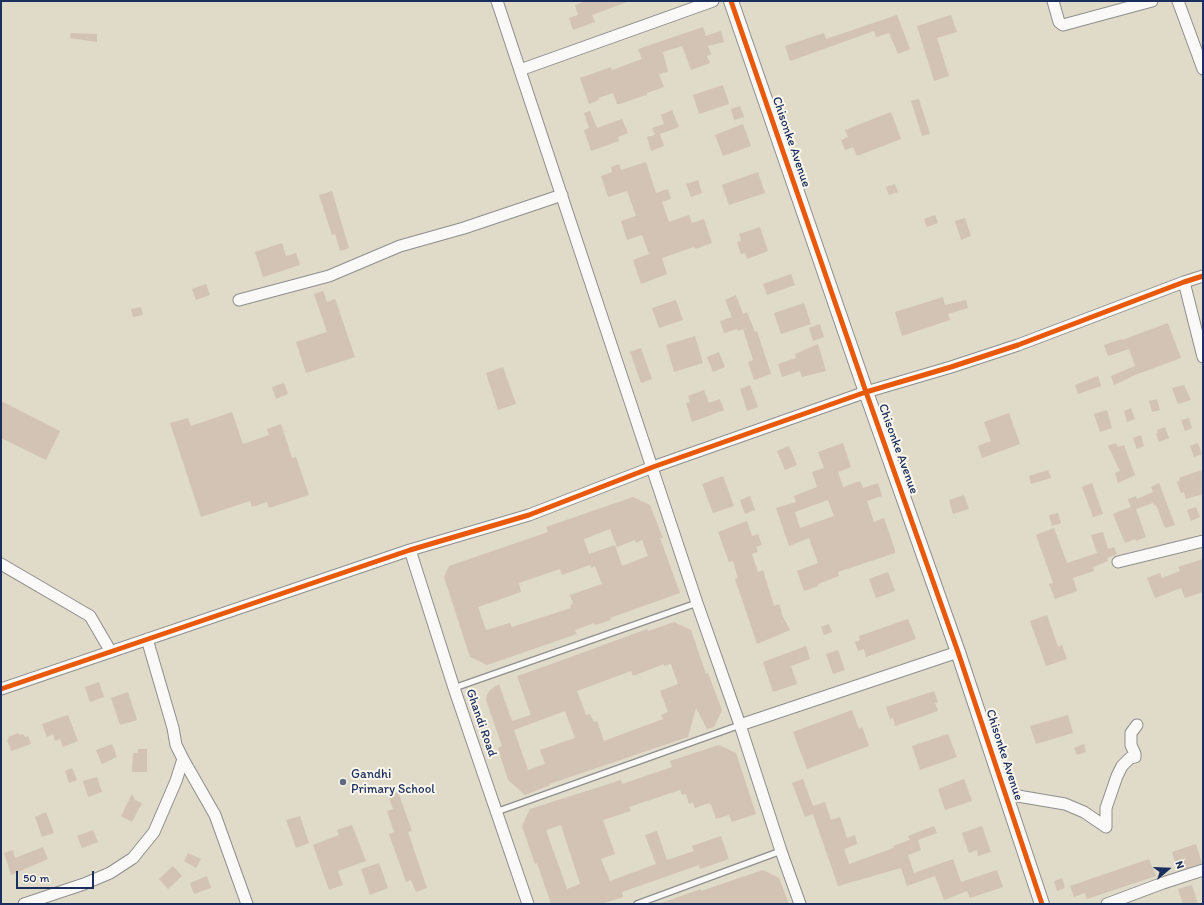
<!DOCTYPE html>
<style>
body{margin:0}
#map{position:relative;width:1204px;height:905px;overflow:hidden;background:#e0dac8;font-family:Itim,sans-serif}
canvas{display:block}
.frame{position:absolute;inset:0;border:2px solid #1b2f5e;pointer-events:none}
.north{position:absolute;left:1148px;top:849px;width:40px;height:40px;-webkit-text-stroke:3px #fbf7ec;paint-order:stroke;rotate:71deg;font-size:11px;font-weight:700;line-height:16px;text-align:center;color:#1b2f5e}
.north::after{content:'';display:block;margin:auto;width:14px;height:18px;background:#1b2f5e;clip-path:polygon(50% 0,100% 100%,50% 72%,0 100%)}
.scale{position:absolute;left:16px;top:871px;width:78px;height:18px;box-sizing:border-box;border:2px solid #1b2f5e;border-top:0;padding-left:5px;font-size:12px;line-height:14px;white-space:nowrap;color:#1b2f5e;-webkit-text-stroke:3px #fbf7ec;paint-order:stroke}
</style>
<div id="map">
<canvas width="1204" height="905"></canvas>
<div class="frame"></div>
<div class="north">N</div>
<div class="scale">50 m</div>
</div>
<script>
const c = document.querySelector('canvas').getContext('2d');
c.lineJoin = 'round';
function fill(path, color) { c.fillStyle = color; c.fill(path, 'evenodd'); }
const poly = rows => new Path2D(rows.map(r => 'M' + r).join(''));
function stroke(path, color, width, dash) { c.strokeStyle = color; c.lineWidth = width; c.lineCap = dash ? 'butt' : 'round'; c.setLineDash(dash || []); c.stroke(path); }
function drawText(font, color, halo, rows, align = 'center') {
  c.font = font + ' Itim,sans-serif'; c.lineWidth = 4; c.setLineDash([]); c.textBaseline = 'middle'; c.strokeStyle = halo; c.fillStyle = color; for (const [text, x, y, turn = 0] of rows) {
    c.save(); c.translate(x, y); c.rotate((+turn || 0) * Math.PI / 180); c.textAlign = isNaN(turn) ? turn : align; if (halo) c.strokeText(text, 0, 0); c.fillText(text, 0, 0); c.restore();
  }
}
const building = poly([
 [586,1,627,1,627,2,592,15,595,22,573,30,569,18,578,15,575,5],
 [897,15,910,49,898,54,889,33,876,37,874,31,790,61,785,46,824,33,826,39],
 [951,15,957,32,937,38,949,76,934,81,917,26],
 [703,27,706,36,721,31,724,42,708,46,711,54,707,56,710,63,691,70,682,46,663,52,668,72,659,74,664,87,647,93,647,95,643,96,620,104,617,104,613,93,598,98,599,100,589,104,580,78,611,67,612,70,642,59,638,49],
 [71,33,97,34,97,42,70,38],
 [723,85,729,104,699,114,693,95],
 [919,99,930,134,922,136,911,101],
 [740,106,744,117,734,120,731,109],
 [672,110,679,127,660,134,664,146,651,151,647,137,655,135,652,128,664,124,661,115],
 [590,111,597,128,622,119,628,133,618,137,619,141,591,151,584,130,589,128,584,113],
 [891,112,901,139,857,156,853,147,845,150,841,140,848,137,845,130],
 [743,124,751,146,723,156,715,135],
 [646,162,656,193,668,189,671,199,662,202,669,222,689,215,692,223,704,219,712,243,695,249,694,247,662,258,667,274,641,284,633,260,649,254,642,235,627,240,621,221,636,216,635,213,627,191,608,197,601,176,612,172,611,167,619,164,621,170],
 [758,172,765,193,729,205,722,185],
 [698,180,702,193,691,197,686,184],
 [895,184,898,192,889,195,886,187],
 [332,191,349,248,340,251,335,234,332,235,319,195],
 [935,215,938,223,927,227,924,219],
 [965,218,971,236,961,240,955,221],
 [760,227,768,251,747,259,745,253,741,254,737,242,741,241,739,234],
 [282,243,286,256,296,253,300,265,263,277,255,252],
 [791,274,795,285,767,295,763,284],
 [206,284,210,295,196,300,192,289],
 [323,291,327,302,335,299,355,357,306,373,296,342,327,332,314,294],
 [736,295,743,314,747,312,755,332,757,331,771,374,754,380,748,362,753,360,743,329,738,331,737,329,724,333,720,321,732,317,725,300],
 [943,297,945,305,966,300,968,308,948,314,950,320,902,336,895,312],
 [676,300,683,320,659,328,652,308],
 [804,303,811,324,781,334,774,313],
 [141,307,143,315,133,317,131,309],
 [1168,323,1181,358,1135,375,1114,385,1111,376,1135,366,1129,349,1108,356,1104,345,1122,339,1122,340],
 [820,324,824,337,813,341,809,328],
 [695,336,703,363,674,372,666,345],
 [818,344,826,371,802,377,800,371,782,377,778,364,796,358,795,354],
 [641,348,652,379,641,383,630,352],
 [719,352,725,367,713,372,707,357],
 [503,367,516,404,498,410,486,373],
 [1098,376,1101,386,1078,394,1075,385],
 [284,383,288,394,276,399,272,387],
 [750,385,758,407,747,411,740,389],
 [1184,385,1191,400,1178,404,1172,388],
 [704,390,709,403,720,399,724,410,692,422,686,403,690,402,688,396],
 [1157,399,1160,410,1152,412,1149,401],
 [1,401,60,431,46,460,1,438],
 [1131,408,1135,419,1127,422,1124,411],
 [1107,410,1112,428,1100,432,1094,414],
 [232,412,243,444,269,435,267,429,281,424,292,458,296,457,309,495,269,508,267,502,252,507,250,501,201,517,170,423,188,418,191,426],
 [1009,413,1020,444,982,458,978,446,991,441,984,422],
 [1189,418,1192,428,1185,431,1181,420],
 [1165,427,1169,438,1159,442,1156,434,1158,433,1157,430],
 [1141,435,1144,446,1137,449,1133,438],
 [843,443,851,467,838,472,843,487,860,481,863,488,878,483,882,496,867,501,874,522,884,518,895,550,895,553,838,572,839,576,818,584,818,586,804,591,797,571,818,563,809,538,789,546,776,508,796,502,794,496,817,487,812,472,824,468,818,452],
 [828,500,834,516,800,528,795,512],
 [1116,443,1118,447,1124,445,1135,475,1118,483,1115,473,1120,471,1108,446],
 [1198,443,1202,454,1194,457,1190,446],
 [789,446,797,465,785,470,777,451],
 [1048,470,1051,478,1031,484,1029,476],
 [1201,470,1203,474,1203,494,1186,499,1184,492,1181,493,1177,482,1180,481,1179,478],
 [723,476,734,506,713,513,702,484],
 [1092,483,1103,514,1093,517,1082,487],
 [1159,483,1175,525,1165,528,1156,505,1154,506,1153,503,1136,509,1146,537,1136,541,1135,539,1125,543,1113,514,1131,507,1128,499,1136,496,1137,499,1153,492,1151,487],
 [964,495,969,509,953,514,949,500],
 [750,496,755,510,745,514,740,500],
 [633,497,650,505,663,538,660,538,680,593,610,618,611,620,595,625,594,623,575,630,577,634,487,665,470,657,444,577,449,566,548,532,546,527],
 [610,529,617,547,635,540,636,543,642,540,648,556,622,566,615,545,589,554,584,539],
 [590,565,591,568,595,566,602,584,570,595,573,604,570,605,571,608,512,627,510,623,486,630,478,607,521,592,519,583,560,569,562,575],
 [1196,507,1200,517,1191,521,1187,510],
 [1058,513,1061,523,1052,526,1049,515],
 [747,521,752,536,758,534,762,545,756,547,758,552,752,554,758,572,763,570,774,606,779,604,782,613,781,613,790,630,757,644,735,579,738,578,733,561,729,562,718,532],
 [1054,528,1067,563,1097,553,1091,535,1103,532,1108,549,1114,547,1117,554,1107,558,1108,561,1093,567,1094,571,1073,578,1077,591,1055,599,1049,584,1053,583,1036,535],
 [1203,559,1203,592,1185,598,1181,588,1155,598,1147,578,1160,573,1162,578,1180,571,1178,567],
 [888,572,895,591,876,598,869,579],
 [1047,615,1058,647,1062,645,1067,659,1046,666,1030,621],
 [908,619,916,639,866,657,864,649,858,651,855,642,860,640,859,636],
 [674,622,691,630,706,674,708,673,722,710,714,727,707,729,696,708,688,737,549,784,550,785,525,795,508,780,498,748,502,746,486,700,487,695,490,690,499,684,512,721,531,715,517,676,549,665,647,629,648,631],
 [664,664,664,666,671,664,678,684,660,691,668,712,661,715,663,719,604,741,597,721,594,722,590,714,586,715,577,691,631,671,633,676],
 [565,711,575,738,540,750,545,764,528,770,514,730],
 [829,624,832,632,824,635,821,627],
 [806,646,810,659,791,666,797,684,773,692,763,662],
 [838,650,845,670,833,674,826,654],
 [99,682,104,697,90,702,85,687],
 [934,691,938,702,935,703,938,711,895,726,893,718,890,719,886,707],
 [128,692,137,720,120,725,111,698],
 [852,710,859,729,862,727,869,746,807,769,793,732],
 [68,715,78,741,63,747,60,739,55,741,53,734,47,737,42,724],
 [1068,715,1073,733,1036,744,1030,726],
 [19,733,19,735,23,734,25,737,28,736,31,744,11,751,7,740,9,739,8,737],
 [948,734,957,757,920,770,912,746],
 [112,744,117,757,102,764,96,750],
 [1084,744,1086,752,1077,755,1074,748],
 [719,745,736,753,756,814,732,822,729,815,716,819,711,804,710,805,709,803,695,808,693,802,689,804,686,794,682,795,680,790,629,807,631,811,603,820,615,854,601,859,610,881,656,864,645,835,657,831,667,860,694,851,692,846,721,836,729,859,700,869,699,865,622,892,623,897,601,904,551,904,537,863,535,864,522,826,530,809,621,780,622,784,672,767,670,761],
 [561,825,580,884,567,889,546,830],
 [138,749,147,749,147,772,132,772,133,753,138,753],
 [72,768,77,780,69,783,65,771],
 [97,777,102,792,88,797,83,781],
 [803,779,813,806,825,802,831,820,840,817,847,838,855,835,857,844,844,849,849,864,894,848,893,846,910,840,908,836,934,826,937,833,918,840,921,850,908,855,914,873,953,859,961,882,997,870,1003,887,970,898,967,891,944,900,935,876,907,886,901,868,838,886,813,814,805,817,792,783],
 [964,779,972,801,945,810,938,789],
 [398,792,412,831,408,832,427,888,416,892,411,880,406,882,389,834,394,832,387,811,393,809,388,795],
 [132,794,135,800,142,803,132,822,121,816],
 [46,812,54,833,42,837,35,817],
 [300,816,309,843,296,848,286,820],
 [352,825,366,861,338,871,343,885,329,890,313,845,339,835,337,830],
 [982,826,991,852,978,856,977,850,969,853,962,833],
 [93,830,98,842,82,848,77,836],
 [1196,844,1202,863,1178,871,1172,852],
 [43,847,48,859,11,875,4,853,13,850,15,858],
 [188,853,201,859,196,868,184,861],
 [1149,859,1156,876,1087,899,1085,893,1074,897,1070,886],
 [379,863,388,888,370,895,361,869],
 [173,866,182,876,168,889,159,879],
 [763,870,779,878,789,904,662,904,662,903,701,889,701,891],
 [207,876,211,888,194,894,190,883],
 [1062,878,1065,888,1057,891,1054,881],
 [1192,885,1198,904,1183,904,1178,889]
]);
const service = poly([
 [454,688,697,603],
 [496,812,740,725],
 [637,904,781,851]
]);
const minor = poly([
 [497,1,697,603,740,725,781,851,800,904],
 [1053,1,1059,22,1063,25,1152,1],
 [1178,1,1203,69],
 [520,70,713,1],
 [1184,282,1203,357],
 [239,300,329,276,400,246,464,228,562,195],
 [410,550,454,688,528,904],
 [1118,562,1203,541],
 [1,564,90,616,111,652],
 [1,689,410,550,529,515,653,467,866,392,951,367,1018,345,1184,282,1203,276],
 [740,725,958,652],
 [183,759,215,815,247,904],
 [1006,794,1065,804,1084,812,1106,827,1106,808,1117,776,1122,766,1130,758,1135,757,1135,754,1131,745,1131,733,1137,725],
 [24,904,84,884,110,873,133,858,154,832,176,781,183,759,176,745,173,728,147,639],
 [1107,904,1163,883,1203,870]
]);
const tertiary = poly([
 [731,1,866,392,958,652,1042,904]
]);
const cycleway = poly([
 [731,1,866,392,958,652,1042,904],
 [1,689,410,550,529,515,653,467,866,392,951,367,1018,345,1184,282,1203,276]
]);
const markers = [
 [343,782,4,"#606b83"]
];
const streetNames = [
 ["Chisonke Avenue",791,142,71],
 ["Chisonke Avenue",898,449,70],
 ["Ghandi Road",481,723,71],
 ["Chisonke Avenue",1004,755,72]
];
const poiNames = [
 ["Gandhi",351,775],
 ["Primary School",351,790]
];
fill(building, '#d2c3b5');
stroke(service, '#8e8e8d', 8);
stroke(minor, '#8e8e8d', 13);
stroke(tertiary, '#8e8e8d', 16);
stroke(service, '#faf9f7', 5.5);
stroke(minor, '#faf9f7', 11);
stroke(tertiary, '#faf9f7', 14);
stroke(cycleway, '#e8590c', 5);
for (const [x, y, r, color] of markers) { const dot = new Path2D(); dot.arc(x, y, r, 0, 2 * Math.PI); c.fillStyle = color; c.fill(dot); stroke(dot, '#fbf7ec', 1.5); }
drawText('13px', '#1b2f5e', '#fbf7ec', streetNames);
drawText('13px', '#1b2f5e', '#fbf7ec', poiNames, 'left');
</script>
